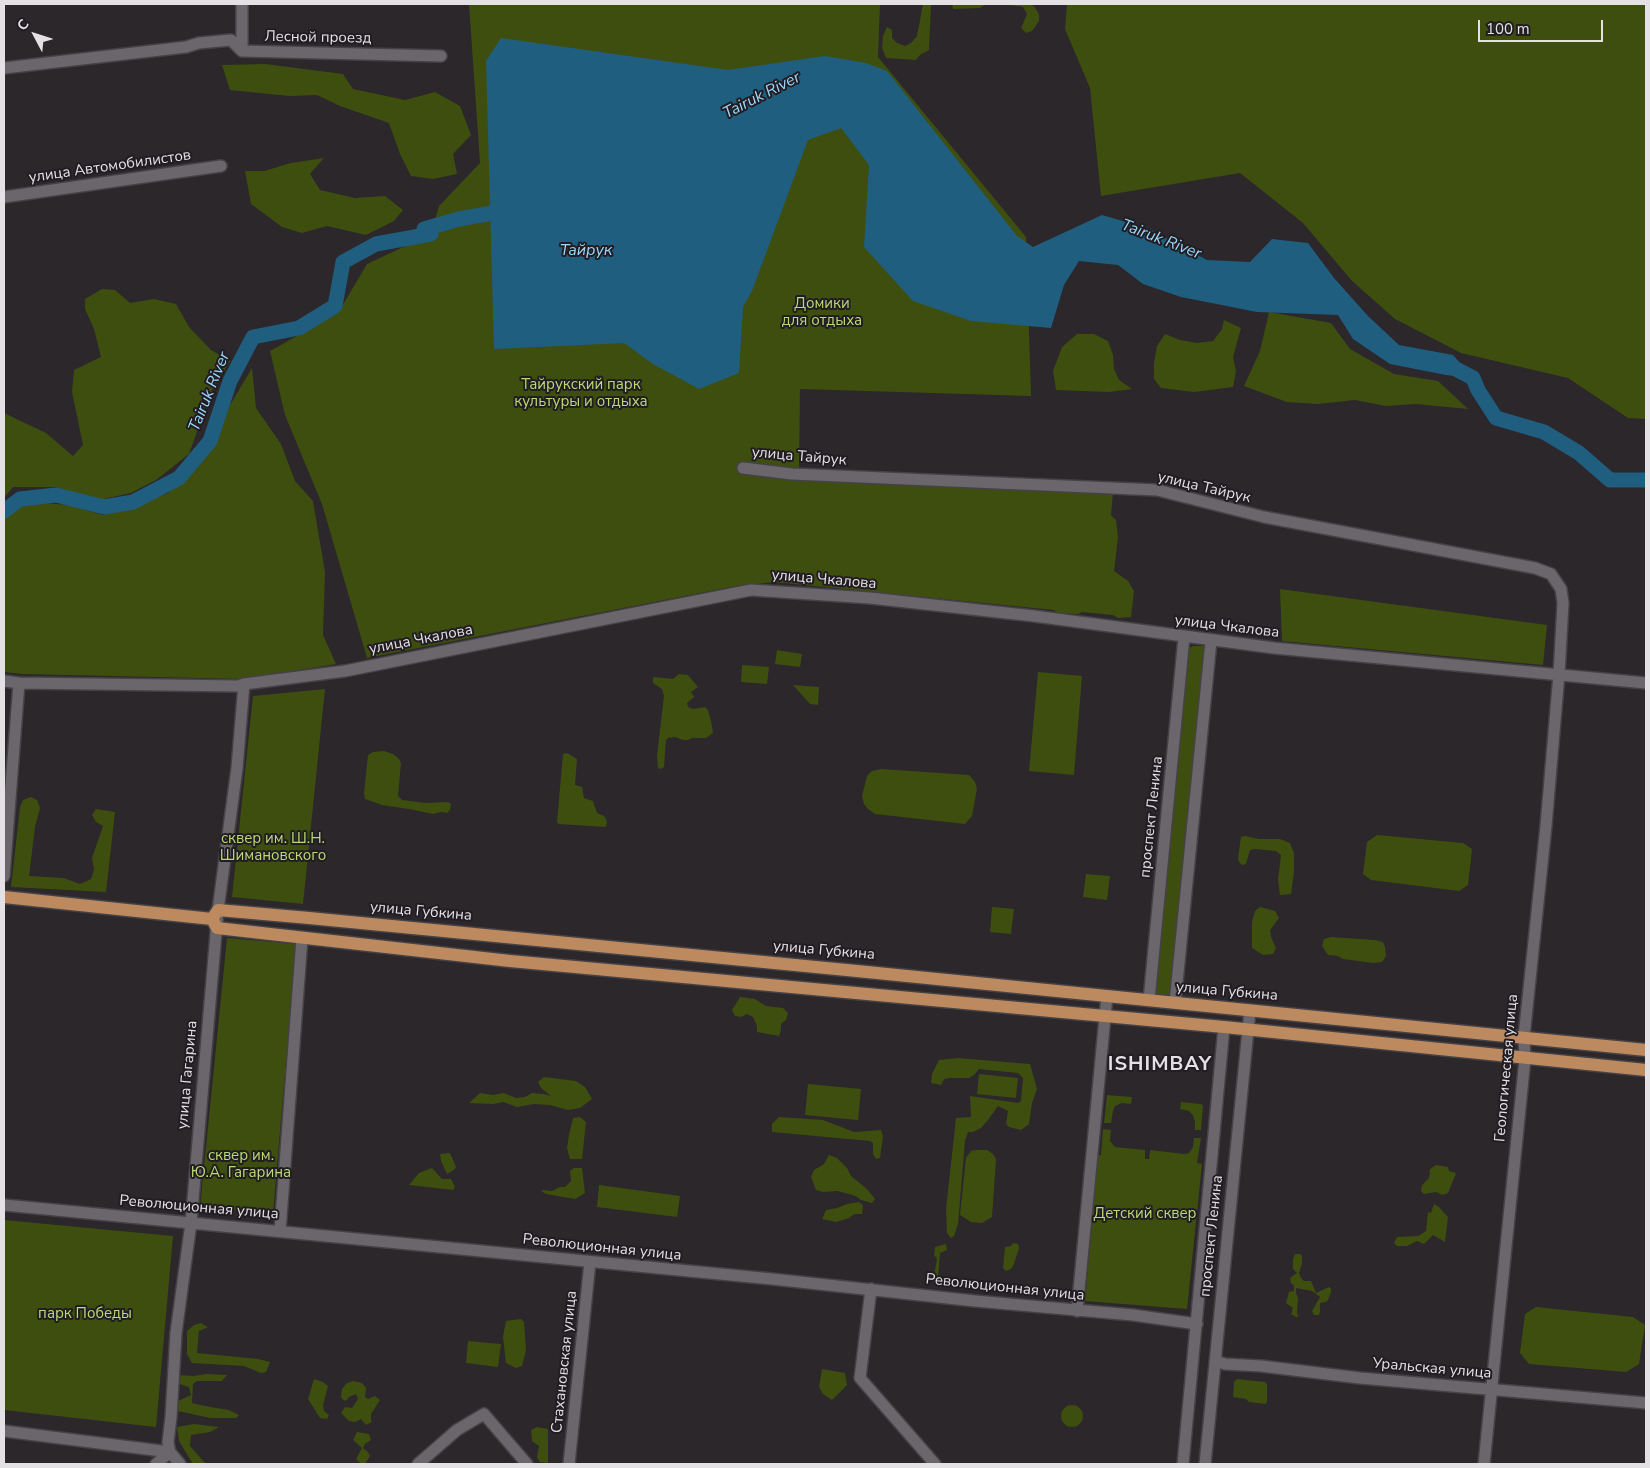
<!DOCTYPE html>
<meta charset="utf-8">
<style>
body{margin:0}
#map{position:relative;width:1650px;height:1468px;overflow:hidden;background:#2b272b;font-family:"Nunito Sans",sans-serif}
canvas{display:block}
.frame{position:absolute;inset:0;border:5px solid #e3e1e4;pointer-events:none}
.north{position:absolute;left:10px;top:10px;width:50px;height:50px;-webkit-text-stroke:4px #211d22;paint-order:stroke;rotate:310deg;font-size:14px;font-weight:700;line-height:20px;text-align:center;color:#e3e1e4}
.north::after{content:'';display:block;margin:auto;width:18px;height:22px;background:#e3e1e4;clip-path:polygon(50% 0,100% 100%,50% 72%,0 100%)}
.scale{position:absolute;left:1478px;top:20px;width:125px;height:22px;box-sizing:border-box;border:2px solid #e3e1e4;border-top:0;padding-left:6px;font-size:15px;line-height:18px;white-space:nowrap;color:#e3e1e4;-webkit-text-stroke:4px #211d22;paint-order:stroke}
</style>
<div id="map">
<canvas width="1650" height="1468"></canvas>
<div class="frame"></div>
<div class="north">С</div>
<div class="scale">100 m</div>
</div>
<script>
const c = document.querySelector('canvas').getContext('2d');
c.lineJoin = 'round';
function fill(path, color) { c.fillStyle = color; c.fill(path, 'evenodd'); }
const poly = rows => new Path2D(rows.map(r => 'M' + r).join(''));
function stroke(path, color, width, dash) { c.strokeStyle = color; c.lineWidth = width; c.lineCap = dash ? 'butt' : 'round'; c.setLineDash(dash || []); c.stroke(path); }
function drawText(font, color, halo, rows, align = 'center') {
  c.font = font + ' "Nunito Sans",sans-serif'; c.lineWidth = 4; c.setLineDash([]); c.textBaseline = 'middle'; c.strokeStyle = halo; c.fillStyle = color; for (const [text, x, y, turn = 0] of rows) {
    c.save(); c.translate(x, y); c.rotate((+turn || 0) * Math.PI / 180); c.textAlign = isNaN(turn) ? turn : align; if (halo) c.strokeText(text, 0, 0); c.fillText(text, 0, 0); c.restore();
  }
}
const green = poly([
 [469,4,880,4,878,57,1026,237,1031,396,800,389,799,475,1113,493,1111,515,1116,520,1118,537,1114,571,1128,581,1134,591,1131,617,1118,618,1113,615,1082,612,1079,614,1057,613,1054,610,774,582,736,586,367,658,322,504,285,415,270,351,338,313,367,264,431,234,439,206,480,163],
 [923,4,931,4,929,50,920,55,916,60,886,58,882,48,883,36,887,27,892,30,892,38,897,43,905,46,911,43,917,36],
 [952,4,986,4,980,8,953,9],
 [1004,4,1030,4,1034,6,1039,14,1039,21,1032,31,1026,33,1021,28,1027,14,1023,7],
 [1067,4,1646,4,1646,419,1628,418,1568,378,1461,353,1395,319,1352,281,1303,223,1240,173,1101,196,1090,88,1065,29],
 [265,64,343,74,353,89,405,100,435,92,460,106,471,135,453,154,457,174,433,179,411,176,400,154,389,123,340,106,317,95,289,96,230,90,222,65],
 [324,158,310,174,320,190,355,198,385,196,403,210,394,221,366,235,327,226,302,233,282,227,251,204,245,171,264,171,291,163],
 [102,289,115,290,130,303,154,299,176,304,189,327,211,350,230,361,212,390,189,454,156,480,131,493,99,500,55,487,13,487,4,498,4,413,46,433,73,456,83,445,72,392,74,370,101,357,94,329,85,309,85,299],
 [1269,312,1331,323,1350,349,1394,374,1438,381,1468,409,1416,404,1386,406,1355,400,1318,404,1287,402,1244,386,1260,351],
 [1224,320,1241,328,1233,357,1236,371,1233,387,1194,392,1161,388,1154,379,1154,363,1157,346,1165,334,1180,340,1197,343,1213,341,1222,329],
 [1077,334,1094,334,1108,341,1113,355,1114,369,1119,380,1132,389,1109,392,1056,390,1053,371,1062,347],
 [252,368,256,408,281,444,295,481,313,501,325,572,323,635,336,664,242,679,23,674,4,672,4,518,16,505,46,503,68,505,103,515,136,506,168,493,195,467,215,437,230,405],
 [1280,589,1547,625,1543,665,1282,641],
 [1193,646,1203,646,1206,648,1170,995,1168,997,1158,996,1154,990,1188,649],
 [777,650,802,654,800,667,775,664],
 [742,665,769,667,767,684,741,682],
 [1038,672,1082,676,1074,775,1029,771],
 [679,674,688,675,698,687,691,692,694,697,687,703,688,707,693,709,705,707,708,710,711,721,713,733,706,738,692,738,688,740,683,740,675,737,668,738,666,740,664,767,661,769,658,768,657,755,664,696,662,689,653,683,653,679,654,677,673,679],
 [793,685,819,687,818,705,810,704],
 [325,689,303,904,232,897,253,696],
 [384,751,393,754,399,759,401,763,398,796,402,800,425,803,448,802,451,804,450,810,447,813,441,812,433,814,409,809,382,805,365,799,364,793,368,755,373,752],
 [567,753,577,759,575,785,582,787,584,798,593,801,597,813,604,816,607,821,606,827,559,824,557,822,563,754],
 [881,769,969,775,975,782,977,789,972,816,965,824,875,814,868,809,864,804,862,796,867,776,872,771],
 [31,797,37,800,40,808,35,827,29,876,64,878,80,884,91,879,94,870,92,858,103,826,96,822,92,815,96,809,115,812,106,892,11,887,20,807,23,800],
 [1377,835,1463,843,1472,849,1468,885,1459,891,1371,880,1363,874,1367,842],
 [1245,836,1259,839,1280,839,1290,843,1294,853,1294,872,1291,894,1280,895,1278,880,1281,855,1276,851,1255,849,1250,850,1246,864,1242,865,1239,862,1238,858,1241,837],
 [1086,874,1110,876,1107,900,1083,897],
 [992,907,1014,909,1011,934,990,932],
 [1260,907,1275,911,1279,918,1270,930,1271,937,1276,948,1273,954,1263,955,1252,948,1252,922,1255,911],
 [1331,937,1375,940,1383,942,1385,947,1386,956,1382,962,1373,963,1343,959,1338,956,1328,955,1322,946,1324,939],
 [227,938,296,944,273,1213,200,1207],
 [740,997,755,999,766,1006,783,1008,788,1013,786,1020,781,1024,781,1030,779,1036,757,1032,757,1026,753,1017,747,1014,741,1017,735,1016,732,1010],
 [958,1058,1030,1064,1037,1089,1032,1103,1029,1124,1021,1130,1009,1127,1006,1124,1008,1111,998,1106,988,1120,981,1128,973,1132,968,1132,965,1141,958,1224,954,1236,951,1238,947,1233,946,1209,956,1118,971,1117,970,1096,1018,1103,1021,1101,1023,1078,1018,1073,979,1069,974,1075,969,1078,950,1078,944,1079,941,1085,931,1083,932,1074,939,1060],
 [979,1074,1018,1078,1016,1098,977,1094],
 [544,1077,576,1081,585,1087,592,1099,580,1108,568,1110,550,1105,534,1104,517,1107,503,1102,493,1104,469,1103,480,1093,493,1095,504,1093,516,1098,525,1097,532,1093,543,1094,551,1096,541,1088,538,1082],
 [808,1084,861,1089,858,1120,805,1115],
 [1107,1095,1132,1097,1131,1104,1122,1103,1115,1106,1113,1111,1111,1123,1104,1123],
 [1181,1102,1201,1104,1203,1106,1201,1130,1195,1130,1195,1122,1193,1115,1189,1111,1180,1109],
 [580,1117,586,1122,582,1159,570,1159,567,1148,569,1135,573,1118],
 [779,1117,823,1120,854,1132,881,1130,883,1136,880,1158,876,1159,873,1154,873,1143,870,1141,772,1132,772,1124],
 [1103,1129,1111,1130,1110,1141,1115,1147,1145,1150,1145,1159,1149,1159,1150,1150,1184,1154,1189,1153,1193,1147,1194,1138,1201,1138,1197,1163,1202,1164,1187,1309,1085,1301,1098,1155,1101,1155],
 [976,1150,987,1150,993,1154,996,1159,992,1217,982,1223,971,1222,960,1215,966,1158,971,1151],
 [450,1153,456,1167,454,1170,447,1174,441,1161,440,1154],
 [829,1155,837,1158,847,1168,851,1176,867,1189,875,1199,872,1203,861,1200,856,1196,849,1194,837,1191,823,1192,816,1190,811,1177,814,1170,824,1164],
 [1436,1165,1448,1167,1449,1171,1456,1173,1448,1193,1442,1195,1436,1192,1424,1194,1421,1191,1422,1185,1429,1178,1430,1169],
 [432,1168,442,1179,451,1179,455,1187,453,1190,409,1185,419,1173],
 [574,1168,582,1168,585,1193,575,1199,546,1194,541,1191,543,1190,552,1191,560,1187,565,1187,571,1181,570,1171],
 [599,1185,680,1196,677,1217,597,1207],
 [859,1202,863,1205,862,1214,854,1214,849,1218,836,1222,822,1219,826,1210,837,1208,847,1204],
 [1434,1204,1439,1207,1448,1217,1445,1242,1433,1235,1424,1244,1417,1241,1407,1246,1397,1246,1394,1243,1397,1237,1418,1236,1426,1231,1428,1212,1431,1213],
 [4,1220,173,1236,156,1427,4,1410],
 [1013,1243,1018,1244,1019,1248,1014,1264,1011,1269,1006,1271,1003,1268,1005,1247,1011,1246],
 [946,1244,947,1250,940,1253,938,1280,933,1282,937,1259,934,1255,935,1247],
 [1295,1254,1300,1254,1302,1256,1302,1264,1299,1273,1301,1278,1304,1281,1311,1281,1316,1293,1329,1287,1331,1289,1331,1292,1328,1300,1326,1302,1320,1303,1320,1311,1319,1315,1314,1315,1312,1311,1320,1297,1312,1291,1296,1288,1296,1293,1298,1298,1297,1314,1299,1316,1296,1317,1291,1314,1293,1308,1286,1303,1289,1292,1294,1291,1294,1286,1291,1283,1290,1278,1297,1273,1293,1269,1293,1259],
 [1536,1307,1633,1317,1645,1325,1639,1364,1626,1372,1529,1364,1520,1353,1525,1314],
 [521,1319,524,1322,526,1350,522,1366,516,1368,506,1363,503,1337,506,1321],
 [201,1323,208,1327,199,1331,197,1353,258,1359,270,1362,266,1372,261,1373,244,1366,192,1363,187,1354,187,1331,194,1325],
 [468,1341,501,1344,498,1367,466,1363],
 [822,1369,845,1373,847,1385,832,1400,823,1394,819,1387],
 [207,1374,227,1375,222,1381,197,1381,193,1384,192,1403,205,1406,229,1410,239,1415,236,1418,210,1418,178,1411,178,1401,191,1395,189,1387,177,1383,179,1375,193,1376],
 [314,1379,323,1382,328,1386,323,1405,324,1411,329,1415,327,1419,320,1418,308,1399],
 [1237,1379,1265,1382,1267,1384,1267,1402,1265,1404,1249,1402,1246,1399,1233,1397,1234,1382],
 [353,1381,362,1383,366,1388,365,1397,368,1399,375,1396,380,1400,371,1414,371,1420,372,1422,366,1425,361,1419,355,1422,349,1421,341,1413,345,1407,352,1408,358,1399,356,1394,349,1397,346,1401,342,1399,341,1396,342,1389,347,1383],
 '1061 1416a11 11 0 1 1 22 0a11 11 0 1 1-22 0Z',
 [194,1424,219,1427,210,1432,191,1435,190,1446,206,1464,193,1464,179,1441,177,1427],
 [537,1427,548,1429,548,1463,540,1462,537,1457,539,1446,532,1441,531,1430],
 [357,1432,369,1434,371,1440,365,1444,363,1448,368,1452,370,1456,365,1464,361,1464,356,1459,362,1448,353,1440]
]);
const water = poly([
 [501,38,728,70,825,56,866,63,887,71,1017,236,1033,247,1102,215,1150,229,1207,260,1250,262,1272,239,1308,243,1334,278,1368,316,1399,345,1453,355,1473,378,1446,375,1390,364,1353,339,1338,315,1257,312,1181,297,1143,284,1118,265,1079,261,1064,285,1051,328,971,321,913,301,864,247,869,165,841,128,808,140,752,291,743,307,739,373,699,389,653,364,624,343,494,349,486,61]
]);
const river = poly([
 [1456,369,1473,378,1478,390,1496,418,1544,432,1579,453,1610,480,1646,480],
 [4,511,20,499,56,495,104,507,133,502,179,478,210,441,230,381,253,337,299,328,335,306,343,262,376,244,431,234,424,229,459,219,509,210]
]);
const minor = poly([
 [242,51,242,4],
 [4,68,186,47,199,43,231,40,242,51,441,56],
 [4,197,221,166],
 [743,468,792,474,1157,490,1264,517,1535,568,1551,574,1561,589,1563,603,1559,674,1546,826,1524,1037,1525,1059,1484,1464],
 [4,681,19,683,238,686,244,684,345,671,751,590,870,598,1034,616,1274,648,1646,683],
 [4,876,19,683],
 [1149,1000,1184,637],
 [1175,1003,1211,641],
 [4,1205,772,1279,975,1301,1133,1315,1197,1324],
 [280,1231,302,938],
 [871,1289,860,1378,935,1464],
 [1077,1311,1107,996],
 [1215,1361,1225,1364,1261,1366,1360,1378,1646,1403],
 [4,1431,170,1452],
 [156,1464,170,1452],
 [180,1464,170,1452,168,1442,171,1417,176,1333,191,1223,218,910,237,768,244,684],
 [418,1464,457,1430,484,1414,527,1464],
 [569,1464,590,1262],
 [1183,1464,1224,1027],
 [1205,1464,1250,1010]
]);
const major = poly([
 [4,897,212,919,218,910,309,918,857,971,1646,1050],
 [212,919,217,928,510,961,1224,1027,1646,1070]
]);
const streetNames = [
 ["Лесной проезд",318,38,1],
 ["улица Автомобилистов",110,167,-8],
 ["улица Тайрук",799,457,5],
 ["улица Тайрук",1204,488,13],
 ["улица Чкалова",824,580,5],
 ["улица Чкалова",1227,627,7],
 ["улица Чкалова",421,640,-11],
 ["проспект Ленина",1152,817,-84],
 ["улица Губкина",421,912,5],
 ["улица Губкина",824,951,5],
 ["улица Губкина",1227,992,5],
 ["Геологическая улица",1507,1068,-85],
 ["улица Гагарина",188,1075,-85],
 ["Революционная улица",199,1208,5],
 ["проспект Ленина",1212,1236,-84],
 ["Революционная улица",602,1248,6],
 ["Революционная улица",1005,1288,6],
 ["Стахановская улица",565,1362,-84],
 ["Уральская улица",1432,1369,5]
];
const parkNames = [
 ["Домики",822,304],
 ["для отдыха",822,321],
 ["Тайрукский парк",581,385],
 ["культуры и отдыха",581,402],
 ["сквер им. Ш.Н.",273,839],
 ["Шимановского",273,856],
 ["сквер им.",241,1156],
 ["Ю.А. Гагарина",241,1173],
 ["Детский сквер",1145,1214],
 ["парк Победы",85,1314]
];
const waterNames = [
 ["Tairuk River",762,96,-27],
 ["Tairuk River",1161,240,21],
 ["Тайрук",586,251],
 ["Tairuk River",210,392,-68]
];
const districtNames = [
 ["ISHIMBAY",1160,1065]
];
fill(green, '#3e4e0f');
fill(water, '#205e80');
stroke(river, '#205e80', 15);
stroke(minor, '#454246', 14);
stroke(major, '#454246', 15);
stroke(minor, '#6a666b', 11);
stroke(major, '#bd895e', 12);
drawText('15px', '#e3e1e4', '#211d22', streetNames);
drawText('15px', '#bada73', '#211d22', parkNames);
drawText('italic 16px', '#9bd7fc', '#211d22', waterNames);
c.letterSpacing = '1px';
drawText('bold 20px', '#e3e1e4', '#211d22', districtNames);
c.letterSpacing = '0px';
</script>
